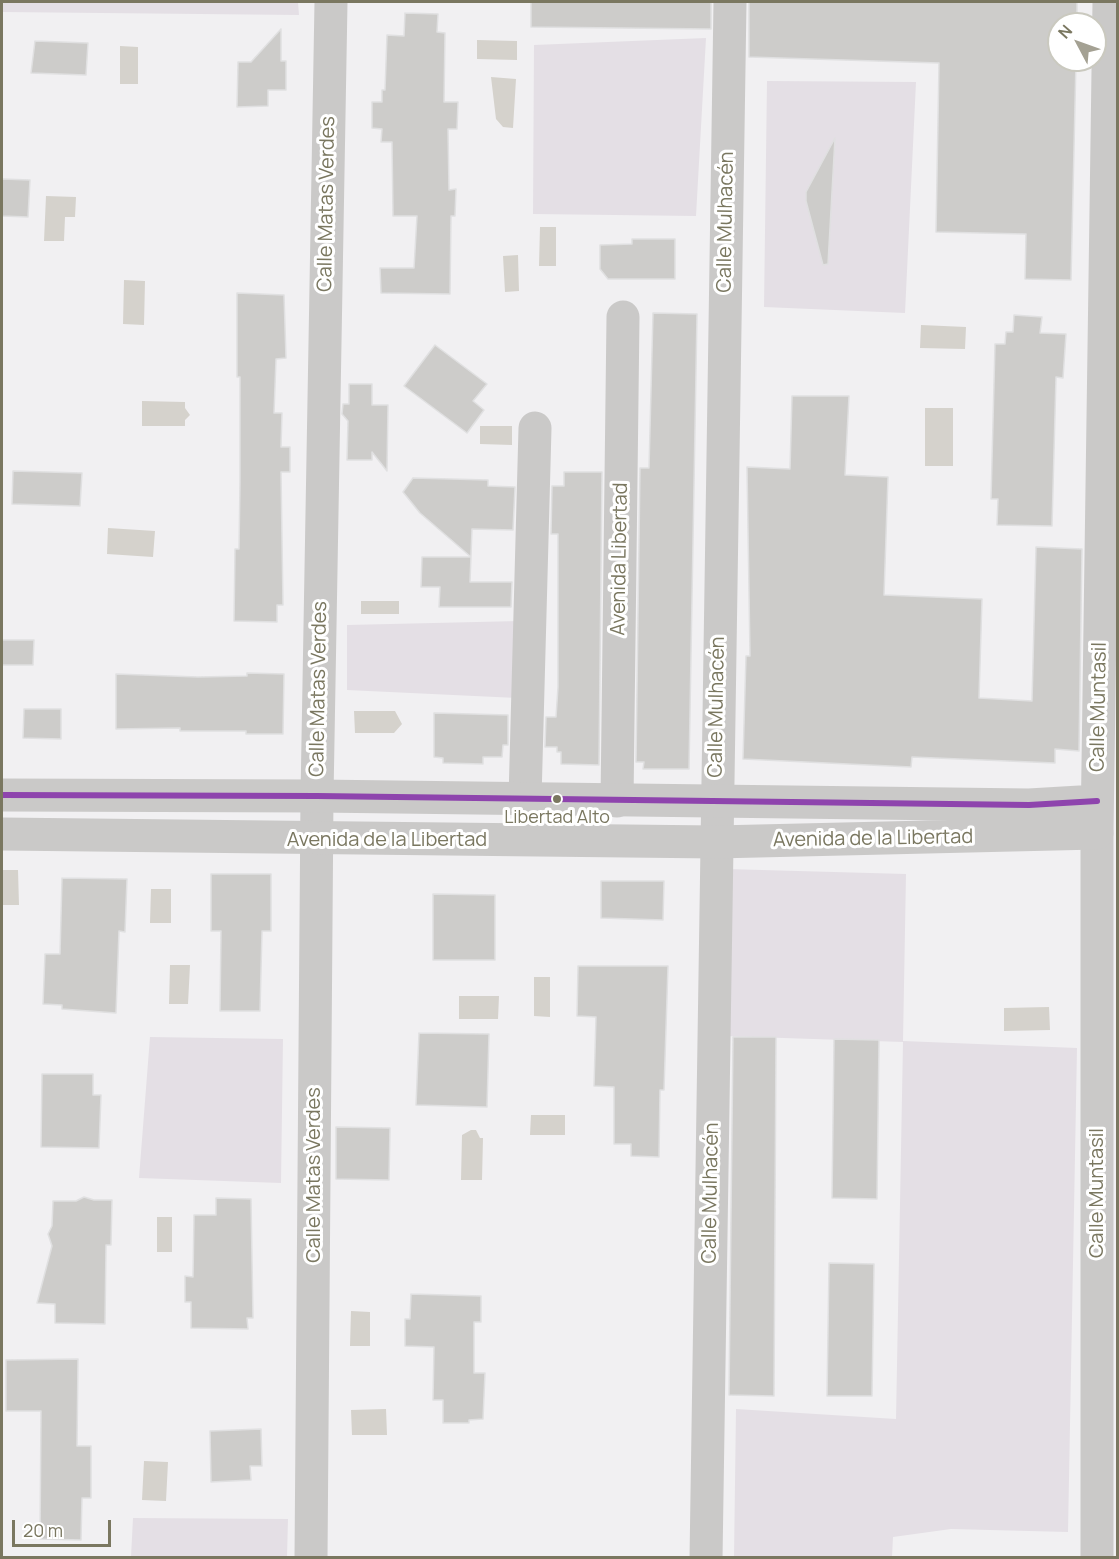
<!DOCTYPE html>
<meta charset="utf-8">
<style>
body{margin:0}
#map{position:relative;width:1119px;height:1559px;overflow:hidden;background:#f1f0f2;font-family:Manrope,sans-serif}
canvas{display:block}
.frame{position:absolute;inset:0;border:3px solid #7a7760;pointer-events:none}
.north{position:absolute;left:1047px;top:12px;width:60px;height:60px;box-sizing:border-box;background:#fff;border:2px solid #cac9bf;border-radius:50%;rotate:311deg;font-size:16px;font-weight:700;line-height:24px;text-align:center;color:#7a7760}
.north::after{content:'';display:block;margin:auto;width:21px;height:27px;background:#a4a193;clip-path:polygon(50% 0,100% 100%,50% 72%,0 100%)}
.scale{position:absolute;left:12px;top:1520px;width:99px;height:27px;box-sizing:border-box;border:3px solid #7a7760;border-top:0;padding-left:8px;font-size:18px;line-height:21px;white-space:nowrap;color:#7a7760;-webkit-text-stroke:4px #fff;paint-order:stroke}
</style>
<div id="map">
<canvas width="1119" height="1559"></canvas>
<div class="frame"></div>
<div class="north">N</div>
<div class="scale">20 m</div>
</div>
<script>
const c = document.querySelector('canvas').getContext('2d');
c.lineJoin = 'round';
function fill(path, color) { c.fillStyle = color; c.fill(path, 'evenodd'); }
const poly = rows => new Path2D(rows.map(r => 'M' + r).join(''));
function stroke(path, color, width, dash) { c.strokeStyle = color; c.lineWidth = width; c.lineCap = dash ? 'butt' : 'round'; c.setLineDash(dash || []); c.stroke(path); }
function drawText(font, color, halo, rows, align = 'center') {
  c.font = font + ' Manrope,sans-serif'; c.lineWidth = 6; c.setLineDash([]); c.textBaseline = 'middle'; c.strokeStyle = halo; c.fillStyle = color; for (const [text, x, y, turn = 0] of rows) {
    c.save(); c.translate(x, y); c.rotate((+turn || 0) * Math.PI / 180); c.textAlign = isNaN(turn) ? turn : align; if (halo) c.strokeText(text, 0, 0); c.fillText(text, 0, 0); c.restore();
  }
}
const green = poly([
 [2,2,298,2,299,15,2,12],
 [706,38,696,216,533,214,534,45],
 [767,81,916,82,905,313,764,307],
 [520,621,517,698,347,690,347,625],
 [726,869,906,874,903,1041,1077,1048,1068,1532,951,1529,893,1537,892,1557,734,1557,736,1409,896,1419,903,1042,724,1036],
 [150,1037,283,1039,281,1183,139,1178],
 [133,1518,288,1519,287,1557,131,1557]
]);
const water = poly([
 [477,40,517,41,517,60,477,59],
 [120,46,138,47,138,84,120,84],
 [491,77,516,79,513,128,503,127,496,119],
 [46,196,76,197,75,217,65,217,64,241,44,241],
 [540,227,556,227,556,266,539,266],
 [518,255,519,291,505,292,503,256],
 [124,280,145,281,144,325,123,324],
 [921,325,966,327,965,349,920,348],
 [142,401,185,402,185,408,190,415,185,420,185,426,142,426],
 [925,408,953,408,953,466,925,466],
 [480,426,512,426,512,445,480,444],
 [108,528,155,531,153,557,107,554],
 [361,601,399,601,399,614,361,614],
 [354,711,395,711,402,724,394,733,355,733],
 [2,870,18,870,19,905,2,905],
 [151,889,171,889,171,923,150,923],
 [170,965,190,965,188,1004,169,1004],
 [534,977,550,977,550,1017,534,1016],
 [459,996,499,996,498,1019,459,1019],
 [1049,1007,1050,1030,1004,1031,1004,1008],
 [531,1115,565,1115,565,1135,530,1135],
 [471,1130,476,1130,480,1138,483,1138,482,1180,461,1180,462,1135],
 [157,1217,172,1217,172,1252,157,1252],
 [351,1311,370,1312,370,1346,350,1346],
 [386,1409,387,1435,352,1435,351,1410],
 [144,1461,168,1462,166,1501,142,1500]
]);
const building = poly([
 [531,2,711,2,711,29,531,27,531,2],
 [749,2,1077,2,1077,24,1059,24,1059,60,1076,60,1071,280,1025,279,1026,234,936,232,939,63,749,57,749,2],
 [405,13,438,14,437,32,445,33,444,102,458,102,457,129,448,129,449,190,456,189,455,216,451,216,450,294,381,293,380,268,414,268,417,216,393,216,392,142,381,142,382,129,372,128,372,102,382,102,382,90,385,90,387,35,404,36,405,13],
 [281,29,281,61,286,61,286,90,268,90,268,106,237,107,238,62,251,62,281,29],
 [35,41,88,43,86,75,31,73,35,41],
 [835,138,828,264,823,265,806,201,806,192,835,138],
 [2,179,30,180,28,217,2,216,2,179],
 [632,239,675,239,675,279,608,279,600,269,600,245,632,244,632,239],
 [237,293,284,295,286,358,276,359,274,413,282,413,281,447,290,447,290,472,281,472,283,605,277,605,277,622,234,621,235,549,239,549,240,482,240,377,237,377,237,293],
 [653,313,697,314,689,769,643,769,644,762,636,762,640,468,649,468,653,313],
 [1014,315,1042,317,1040,333,1066,334,1063,378,1056,377,1052,526,997,525,998,499,991,499,995,344,1005,344,1006,332,1013,332,1014,315],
 [435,345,487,384,473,401,484,410,467,433,404,386,435,345],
 [349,384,372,384,372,405,388,405,387,471,372,452,372,460,347,460,348,421,342,414,343,404,349,404,349,384],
 [792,396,849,396,845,475,888,477,884,595,982,599,979,698,1032,701,1036,547,1082,549,1079,751,1055,749,1055,763,912,757,911,767,743,759,746,656,750,656,747,467,790,469,792,396],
 [13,471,82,473,80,506,12,504,13,471],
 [564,472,602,472,599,765,561,764,561,752,557,752,557,747,545,747,546,717,556,717,558,687,558,534,551,534,552,486,564,486,564,472],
 [413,478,488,480,488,486,515,487,513,530,472,529,470,582,512,582,511,607,439,607,440,587,421,587,422,557,471,557,420,513,403,492,413,478],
 [2,640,34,640,33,665,2,665,2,640],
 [247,673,284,674,283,734,246,734,246,731,180,731,180,728,116,729,116,674,198,677,247,676,247,673],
 [24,709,61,709,61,739,23,738,24,709],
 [434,713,508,715,508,745,503,745,502,757,483,757,483,764,443,763,443,758,434,757,434,713],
 [211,874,271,874,271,931,262,931,260,1011,220,1011,221,931,211,931,211,874],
 [62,878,127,879,125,932,119,931,116,1013,62,1009,62,1005,43,1004,45,954,60,954,62,878],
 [601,881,664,881,663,920,601,918,601,881],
 [433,894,495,895,495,960,433,960,433,894],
 [578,966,668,966,664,1090,660,1090,659,1157,631,1156,631,1144,614,1144,614,1087,594,1086,596,1017,577,1016,578,966],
 [419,1033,489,1034,487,1107,416,1105,419,1033],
 [733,1037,776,1037,774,1396,729,1395,733,1037],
 [834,1039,879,1040,877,1199,832,1198,834,1039],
 [42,1074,93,1074,93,1095,101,1095,99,1148,41,1147,42,1074],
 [336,1127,390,1128,389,1180,336,1179,336,1127],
 [84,1197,94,1200,112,1200,111,1245,106,1245,105,1324,55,1323,55,1304,37,1303,52,1246,48,1234,52,1226,53,1201,76,1201,84,1197],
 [216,1198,251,1199,253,1318,247,1318,248,1329,191,1328,191,1302,185,1302,185,1276,193,1277,194,1215,216,1215,216,1198],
 [829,1263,874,1264,872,1396,827,1396,829,1263],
 [411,1294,481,1296,481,1322,474,1322,474,1373,485,1373,483,1419,469,1420,469,1423,443,1423,443,1400,433,1400,434,1347,405,1346,405,1319,410,1319,411,1294],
 [78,1359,77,1446,91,1446,91,1498,82,1498,81,1540,40,1539,41,1411,6,1411,6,1360,78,1359],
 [261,1429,262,1466,250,1466,251,1480,211,1482,210,1431,261,1429]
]);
const minor = poly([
 [525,799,535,428],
 [617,801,623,317],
 [311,1558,317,796,331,2],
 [706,1558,730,2],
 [1097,1558,1097,833]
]);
const tertiary = poly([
 [2,795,317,796,1029,805,1097,801],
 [2,834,716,842,1097,833,1109,2]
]);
const bus1 = poly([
 [2,795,317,796,1029,805,1097,801]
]);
const markers = [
 [557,799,5,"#7a7760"]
];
const busNames = [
 ["Libertad Alto",557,818]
];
const streetNames = [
 ["Calle Matas Verdes",327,204,-89],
 ["Calle Mulhacén",726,222,-89],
 ["Avenida Libertad",620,559,-89],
 ["Calle Matas Verdes",319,689,-89],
 ["Calle Mulhacén",717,707,-89],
 ["Calle Muntasil",1099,707,-89],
 ["Avenida de la Libertad",873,839,-1],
 ["Avenida de la Libertad",387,840],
 ["Calle Matas Verdes",314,1175,-90],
 ["Calle Mulhacén",711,1193,-89],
 ["Calle Muntasil",1097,1193,-90]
];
fill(green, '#e4dfe5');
fill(water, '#d5d2cc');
fill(building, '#cdccca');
stroke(building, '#e0e0e1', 1.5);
stroke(minor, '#cac9c8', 33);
stroke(tertiary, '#cac9c8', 33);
stroke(bus1, '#8e44ad', 6);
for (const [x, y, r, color] of markers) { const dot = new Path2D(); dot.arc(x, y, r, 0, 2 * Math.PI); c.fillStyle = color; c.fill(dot); stroke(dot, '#fff', 2); }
drawText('18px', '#7a7760', '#fff', busNames);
drawText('20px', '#7a7760', '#fff', streetNames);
</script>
